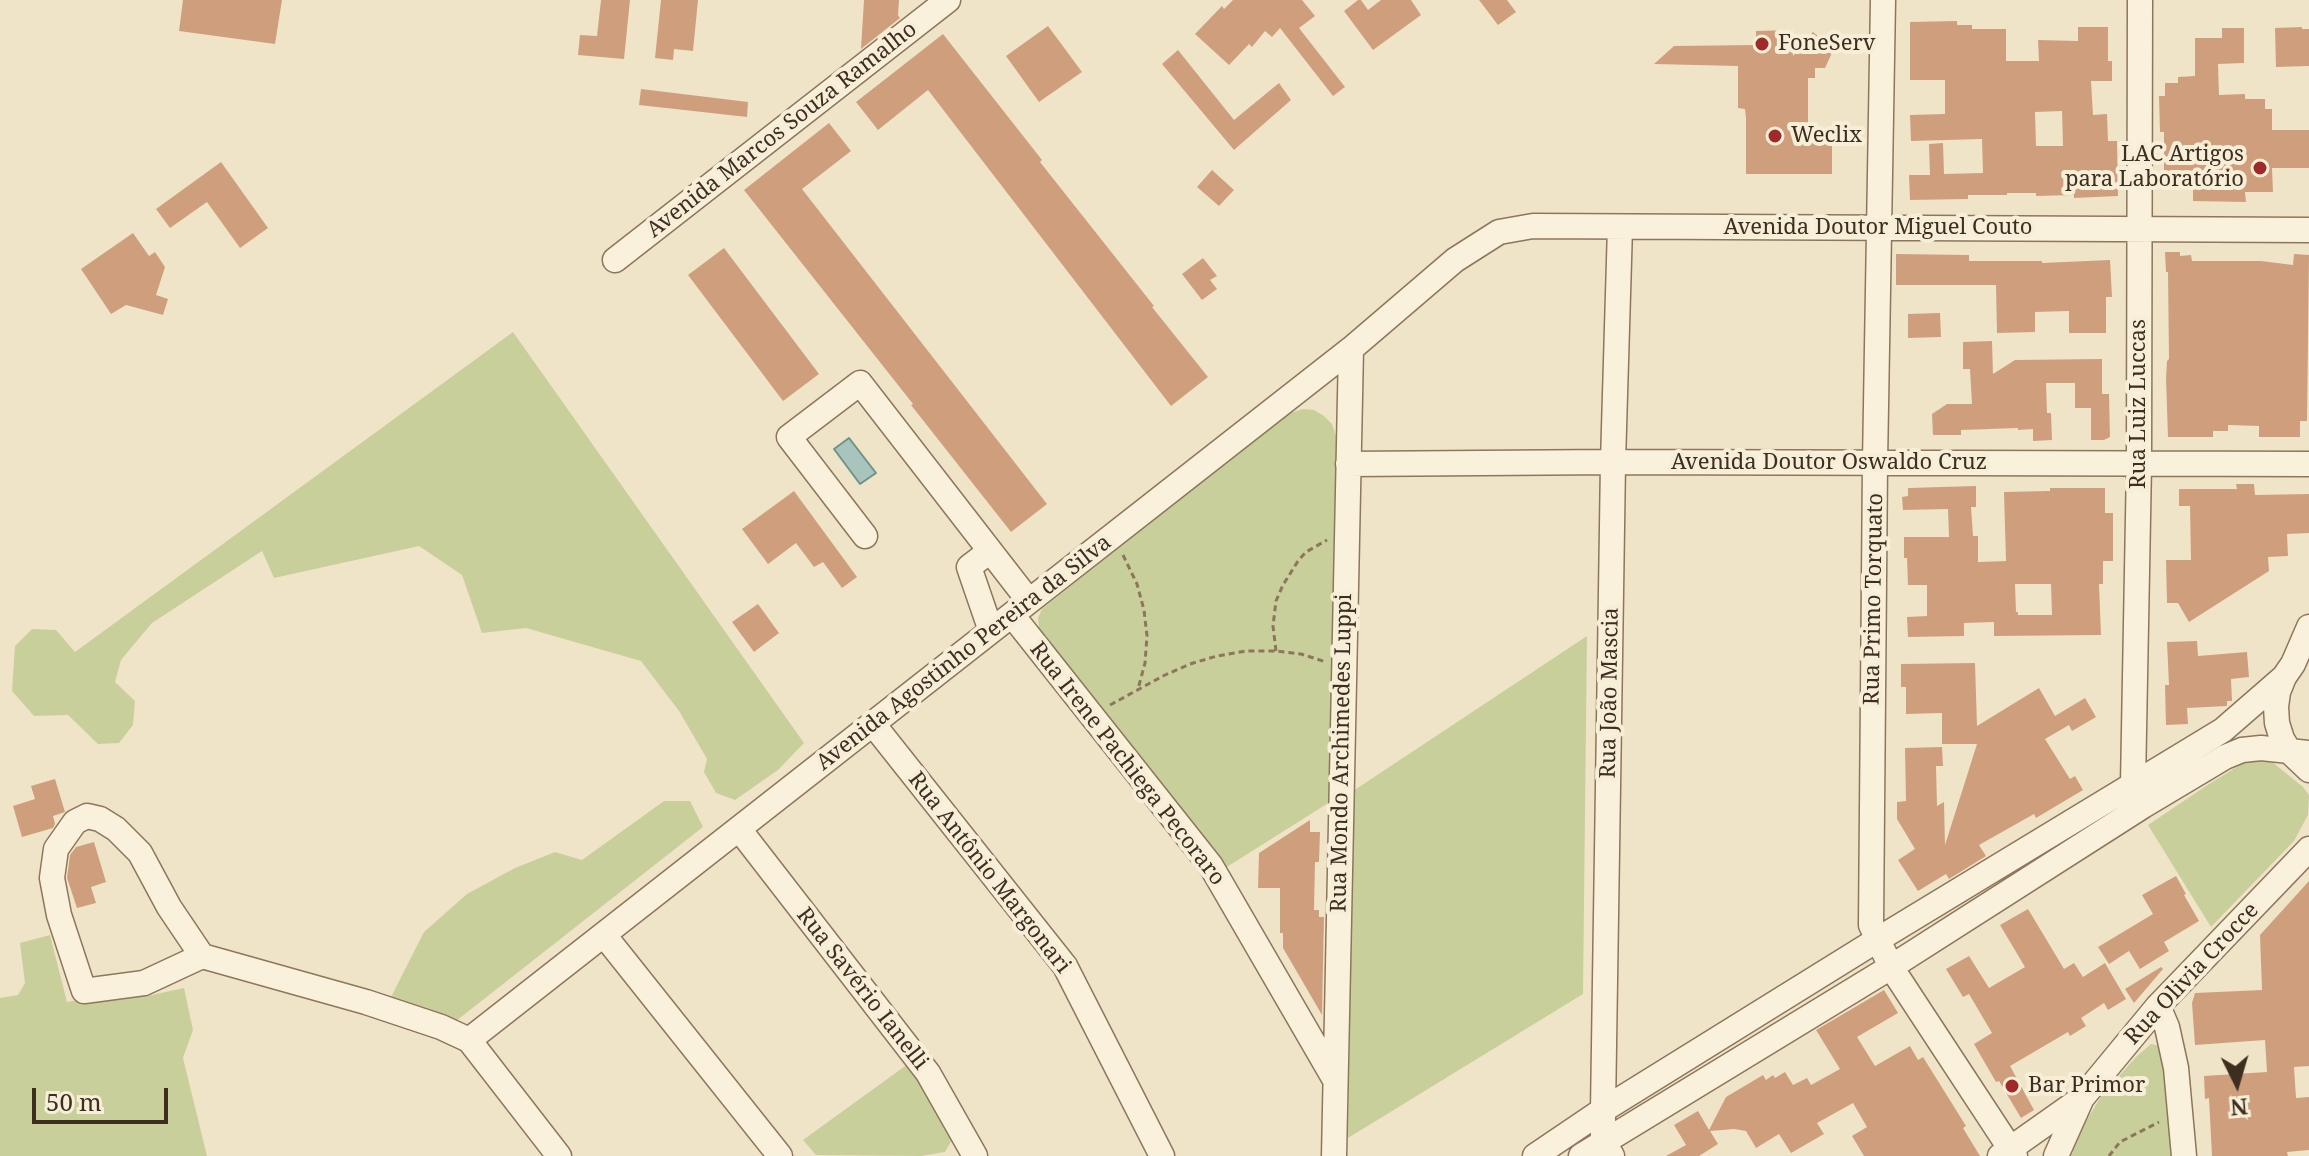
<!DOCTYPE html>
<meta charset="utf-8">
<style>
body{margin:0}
#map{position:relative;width:2309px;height:1156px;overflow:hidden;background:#f0e4c8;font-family:"Noto Serif",serif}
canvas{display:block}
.north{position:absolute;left:2197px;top:1044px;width:80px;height:80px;-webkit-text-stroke:6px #f7eed8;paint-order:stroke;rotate:175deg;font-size:22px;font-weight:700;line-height:32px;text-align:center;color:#3d2e20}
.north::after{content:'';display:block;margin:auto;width:28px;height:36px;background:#3d2e20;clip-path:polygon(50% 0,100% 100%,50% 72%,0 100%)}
.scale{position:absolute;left:32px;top:1088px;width:136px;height:36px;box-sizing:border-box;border:4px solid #3d2e20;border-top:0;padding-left:10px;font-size:24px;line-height:28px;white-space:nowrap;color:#3d2e20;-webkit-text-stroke:6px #f7eed8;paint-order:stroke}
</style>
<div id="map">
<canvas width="2309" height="1156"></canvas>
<div class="north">N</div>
<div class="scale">50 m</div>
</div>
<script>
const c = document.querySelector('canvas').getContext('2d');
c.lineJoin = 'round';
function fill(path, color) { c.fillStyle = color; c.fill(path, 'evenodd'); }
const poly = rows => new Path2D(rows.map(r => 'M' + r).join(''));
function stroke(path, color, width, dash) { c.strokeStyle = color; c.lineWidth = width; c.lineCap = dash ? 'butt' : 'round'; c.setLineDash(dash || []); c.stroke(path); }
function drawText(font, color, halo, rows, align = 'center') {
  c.font = font + ' "Noto Serif",serif'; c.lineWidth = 8; c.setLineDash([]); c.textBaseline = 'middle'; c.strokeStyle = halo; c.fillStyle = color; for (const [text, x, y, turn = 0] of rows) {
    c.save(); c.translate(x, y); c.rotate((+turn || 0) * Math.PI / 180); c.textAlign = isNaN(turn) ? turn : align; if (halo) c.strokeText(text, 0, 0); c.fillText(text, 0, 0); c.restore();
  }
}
const green = poly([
 [513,332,804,743,778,770,735,800,716,793,704,772,707,759,679,711,641,661,526,628,482,633,462,575,419,546,274,578,262,551,152,623,121,660,115,682,135,701,133,725,119,743,98,744,68,715,34,716,12,691,15,646,32,629,56,630,75,652],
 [1303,409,1314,410,1324,416,1332,424,1337,439,1330,802,1222,870,1040,637,1038,618,1042,609,1287,414],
 [1587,636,1583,994,1348,1138,1353,791],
 [2264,758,2271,761,2303,787,2309,795,2308,815,2294,841,2211,927,2148,825,2209,784,2245,762],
 [664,801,690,801,703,827,456,1021,390,999,424,932,467,894,515,868,555,852,582,860],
 [50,935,67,1002,107,995,147,996,184,988,193,1030,183,1058,207,1156,0,1156,0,998,18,995,25,983,20,943],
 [2151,1044,2160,1046,2165,1053,2176,1156,2071,1156,2086,1121,2102,1095,2136,1057],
 [912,1061,952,1140,945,1152,921,1156,816,1155,803,1140]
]);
const water = poly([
 [849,438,876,473,860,484,834,449,849,438]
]);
const building = poly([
 [183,0,282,0,275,44,179,31],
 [601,0,630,0,624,59,578,55,580,35,597,36],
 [661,0,698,0,693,51,674,49,673,60,655,58],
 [864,0,899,0,898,15,900,18,861,49],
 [1233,0,1302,0,1315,16,1299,28,1345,87,1333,96,1280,28,1272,37,1265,31,1252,47,1249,44,1229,65,1195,34,1222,6,1224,9],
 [1358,0,1361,0,1368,10,1381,0,1411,0,1421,15,1373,50,1344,11],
 [1479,0,1507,0,1516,12,1498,25],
 [1957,21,1957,25,1972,25,1972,29,2006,29,2006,61,2039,61,2038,40,2078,41,2078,27,2108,27,2108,61,2112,61,2112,81,2091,81,2093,115,2107,114,2108,141,2117,141,2118,196,2074,198,2074,195,2036,196,2036,193,2007,193,2007,195,1968,195,1968,199,1910,200,1909,175,1930,175,1929,144,1943,143,1944,174,1983,173,1982,139,1911,141,1910,115,1945,114,1945,80,1910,80,1910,22],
 [2062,111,2063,146,2036,146,2035,112],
 [1048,26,1082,72,1039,102,1006,56],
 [2302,27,2302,29,2309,29,2309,66,2276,67,2275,28],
 [2222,28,2244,28,2244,63,2218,64,2219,95,2245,94,2245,99,2265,99,2265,109,2272,109,2272,130,2309,130,2309,168,2272,168,2273,192,2245,192,2246,202,2193,201,2193,178,2164,178,2164,132,2160,132,2159,96,2165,96,2165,83,2178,83,2178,77,2195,76,2195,38,2222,38],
 [1792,30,1793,56,1813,32,1819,37,1822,34,1836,44,1825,68,1815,68,1815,78,1808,78,1808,135,1832,135,1832,174,1746,174,1746,118,1745,109,1738,108,1738,66,1654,64,1674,46,1756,45,1756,31],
 [943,34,1042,160,1040,162,1154,306,1152,307,1208,377,1171,406,928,90,878,130,856,102],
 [1178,50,1234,120,1279,83,1291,100,1234,150,1162,64],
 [641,89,748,102,747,117,639,105],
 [829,123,851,151,802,189,1047,504,1011,532,911,405,913,404,744,190],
 [221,162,268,228,240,248,207,202,170,228,156,209],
 [1212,170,1234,190,1219,206,1197,187],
 [133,233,149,256,155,252,165,267,156,295,168,299,163,315,126,305,111,314,81,269],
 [724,248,819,374,783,401,688,275],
 [2165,252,2180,252,2180,256,2191,255,2192,261,2261,261,2293,265,2294,254,2309,255,2307,421,2300,421,2300,437,2259,437,2259,426,2228,425,2228,431,2213,431,2213,437,2168,437,2166,379,2167,361,2169,359,2168,272,2166,272],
 [1896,254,1969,255,1969,261,2042,261,2042,263,2110,260,2112,297,2106,297,2106,333,2069,333,2069,311,2035,312,2035,332,1997,333,1996,285,1896,285],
 [1203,258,1217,276,1210,280,1217,289,1202,300,1182,274],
 [1940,313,1941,337,1908,338,1908,314],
 [1992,341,1993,374,2015,360,2102,359,2102,394,2109,394,2110,437,2104,440,2091,440,2091,408,2075,408,2075,383,2046,383,2047,413,2051,413,2052,440,2033,441,2033,429,2018,430,2018,428,1961,430,1961,435,1933,435,1932,414,1947,404,1972,404,1970,369,1963,369,1963,342],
 [2236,484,2254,484,2255,495,2309,494,2309,533,2287,534,2288,556,2268,557,2269,571,2189,622,2178,603,2167,603,2166,560,2191,560,2190,506,2179,506,2179,489,2237,489],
 [1976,486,1976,507,1971,507,1973,536,1978,536,1978,562,2006,561,2004,492,2050,491,2050,488,2105,488,2105,513,2113,513,2113,561,2103,561,2103,584,2099,584,2101,635,1994,636,1994,622,1964,623,1964,636,1908,637,1907,617,1927,616,1927,585,1908,585,1907,558,1904,558,1904,537,1949,537,1948,509,1903,510,1902,497,1908,496,1908,488],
 [2015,584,2051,584,2052,615,2018,615,2018,612,2016,612],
 [794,491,857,577,842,588,823,562,814,567,796,543,768,564,742,529],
 [758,604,779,633,754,652,732,622],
 [2197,641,2198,656,2247,652,2249,677,2231,679,2232,701,2227,701,2227,706,2187,708,2188,724,2166,725,2165,685,2169,685,2167,642],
 [1975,663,1977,726,2039,688,2055,716,2085,698,2096,717,2072,731,2069,725,2045,739,2070,779,2075,776,2083,790,2036,818,2034,814,1979,845,1986,856,1949,879,1946,874,1918,891,1898,860,1915,849,1897,819,1897,802,1906,801,1905,748,1942,747,1943,766,1936,766,1937,806,1944,802,1945,845,1977,744,1942,744,1942,713,1906,714,1906,687,1901,687,1901,664],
 [55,779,65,812,53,816,55,824,53,828,22,837,13,806,35,799,31,786],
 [1310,820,1310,832,1320,832,1319,862,1315,862,1314,910,1319,910,1319,917,1324,917,1322,1015,1283,948,1283,933,1280,933,1280,888,1258,888,1259,853],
 [94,842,106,882,91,887,96,903,77,908,67,878,70,855,76,847],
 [2176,876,2186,894,2184,895,2199,921,2164,942,2169,951,2140,969,2129,951,2109,964,2098,947,2153,914,2142,895],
 [2309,881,2309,1066,2294,1067,2296,1098,2309,1097,2309,1150,2287,1152,2288,1156,2212,1156,2209,1098,2205,1099,2204,1076,2267,1072,2265,1040,2195,1045,2192,1003,2195,993,2262,990,2260,935],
 [2028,909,2064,969,2074,963,2083,977,2105,963,2126,999,2108,1010,2104,1003,2081,1018,2086,1026,2070,1036,2068,1032,2010,1066,2034,1110,2021,1118,1999,1081,1996,1082,1974,1044,1992,1033,1969,994,1963,997,1946,969,1969,956,1989,988,2025,967,2000,925],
 [2161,967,2163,969,2134,1003,2125,989],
 [1884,990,1898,1013,1857,1037,1875,1066,1910,1046,1918,1060,1923,1057,1966,1126,1963,1128,1980,1156,1864,1156,1852,1136,1867,1127,1853,1103,1817,1123,1824,1134,1791,1153,1779,1134,1756,1148,1746,1131,1734,1129,1710,1131,1718,1144,1699,1156,1666,1156,1686,1145,1674,1125,1698,1111,1709,1130,1726,1097,1763,1075,1766,1080,1773,1075,1775,1078,1785,1072,1793,1085,1807,1078,1811,1085,1840,1069,1816,1030]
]);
const path = poly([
 [1123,555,1137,584,1144,610,1147,636,1145,663,1138,689],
 [1276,651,1273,626,1276,601,1283,585,1298,561,1306,552,1327,540],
 [1110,705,1163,676,1190,664,1217,656,1246,651,1276,651,1301,654,1326,662],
 [2109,1156,2120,1142,2159,1122]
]);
const minor = poly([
 [1883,0,1875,463,1871,925,1891,967,2015,1156],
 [615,260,948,0],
 [1348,464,1613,462,2309,464],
 [865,536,789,437,860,383,1029,601],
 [990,551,969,567,991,631],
 [1012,615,1211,866,1335,1080],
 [2309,627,2293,664,2284,677,2278,692,2276,707,2277,723,2282,739,2290,752,2309,770],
 [873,724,1065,966,1162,1156],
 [2139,796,2133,784,2139,464,2140,0],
 [739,829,928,1073,975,1156],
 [604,935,780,1156],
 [202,956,169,907,140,853,116,829,100,819,87,816,75,822,56,849,52,878,59,915,84,991,144,983,202,956,366,1002,441,1027,469,1040,559,1156],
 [2158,1006,2167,1027,2176,1068,2184,1156],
 [469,1040,1351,349,1455,260,1499,232,1533,226,2309,230],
 [1334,1156,1351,349],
 [1535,1156,1603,1110,1877,940,2223,730,2284,677],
 [1581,1156,1891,967,2143,806,2225,757,2242,750,2261,748,2309,753],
 [1612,1156,1603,1141,1603,1110,1613,462,1620,227],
 [2000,1156,2082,1098,2158,1006,2309,849],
 [2056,1156,2081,1100]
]);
const markers = [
 [1762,44,8,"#9e2a2b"],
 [1775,136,8,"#9e2a2b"],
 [2260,168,8,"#9e2a2b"],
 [2012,1086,8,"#9e2a2b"]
];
const poiNames = [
 ["FoneServ",1778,44],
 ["Weclix",1791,136],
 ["LAC Artigos",2244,155,"right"],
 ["para Laboratório",2244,180,"right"],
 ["Bar Primor",2028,1086]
];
const streetNames = [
 ["Avenida Marcos Souza Ramalho",782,130,-38],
 ["Avenida Doutor Miguel Couto",1878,228],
 ["Rua Luiz Luccas",2139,404,-90],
 ["Avenida Doutor Oswaldo Cruz",1829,463],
 ["Rua Primo Torquato",1874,599,-89],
 ["Avenida Agostinho Pereira da Silva",964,653,-38],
 ["Rua João Mascia",1610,693,-89],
 ["Rua Mondo Archimedes Luppi",1342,753,-89],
 ["Rua Irene Pachiega Pecoraro",1127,764,52],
 ["Rua Antônio Margonari",989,873,52],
 ["Rua Olivia Crocce",2192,974,-47],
 ["Rua Savério Ianelli",862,989,52]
];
fill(green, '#c9cf9b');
fill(water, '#a9c4bc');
stroke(water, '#6f938a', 2);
fill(building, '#cf9f7d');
stroke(minor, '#8d765c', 27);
stroke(path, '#8d765c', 3, [6, 4]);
stroke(minor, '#faf1dc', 24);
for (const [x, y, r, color] of markers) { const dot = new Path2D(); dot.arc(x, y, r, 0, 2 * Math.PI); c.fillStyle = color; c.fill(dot); stroke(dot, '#f7eed8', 3); }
drawText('22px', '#3d2e20', '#f7eed8', poiNames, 'left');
drawText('22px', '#3d2e20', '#f7eed8', streetNames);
</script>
